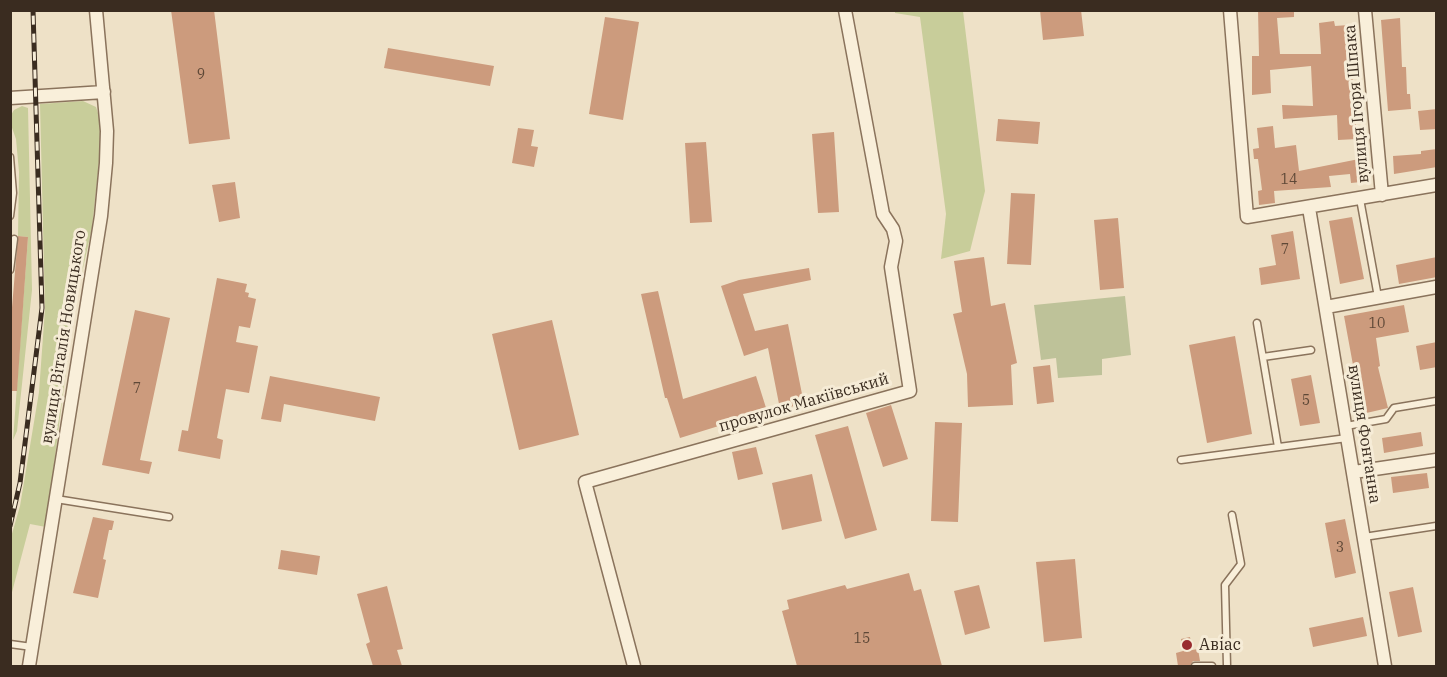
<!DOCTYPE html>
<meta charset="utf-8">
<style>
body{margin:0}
#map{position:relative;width:1447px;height:677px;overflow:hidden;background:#eee1c7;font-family:"IBM Plex Serif",serif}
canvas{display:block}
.frame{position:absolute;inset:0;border:12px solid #3a2c20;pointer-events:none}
</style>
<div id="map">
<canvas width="1447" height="677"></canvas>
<div class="frame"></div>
</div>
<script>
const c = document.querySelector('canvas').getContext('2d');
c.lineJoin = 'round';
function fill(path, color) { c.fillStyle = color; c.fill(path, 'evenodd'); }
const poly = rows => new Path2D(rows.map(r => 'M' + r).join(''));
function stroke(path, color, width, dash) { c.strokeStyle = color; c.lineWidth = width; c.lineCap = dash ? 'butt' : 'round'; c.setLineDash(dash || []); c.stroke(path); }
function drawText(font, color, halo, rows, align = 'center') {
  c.font = font + ' "IBM Plex Serif",serif'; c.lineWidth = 6; c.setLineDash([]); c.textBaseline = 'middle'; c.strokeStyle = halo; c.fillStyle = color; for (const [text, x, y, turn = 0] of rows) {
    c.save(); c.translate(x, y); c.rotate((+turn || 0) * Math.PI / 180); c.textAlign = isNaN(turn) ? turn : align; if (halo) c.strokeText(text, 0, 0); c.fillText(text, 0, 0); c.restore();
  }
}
const green = poly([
 [895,11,963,11,985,191,970,251,941,259,946,214,920,17,895,13],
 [83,101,96,107,99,116,101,143,92,228,74,308,46,527,30,524,11,596,11,537,20,506,39,392,45,309,40,104],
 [22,106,28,108,32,290,17,431,13,440,28,237,18,236,19,172,16,139,11,125,11,115,14,110]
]);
const cemetery = poly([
 [1125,296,1131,355,1102,359,1102,375,1058,378,1056,358,1041,360,1034,305]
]);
const building = poly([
 [171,10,214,10,230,139,189,144],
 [1040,10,1081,10,1084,36,1043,40],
 [1258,10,1294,10,1294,17,1277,18,1280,54,1321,54,1319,23,1334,21,1335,26,1349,25,1357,139,1338,140,1337,115,1283,119,1282,105,1313,106,1311,66,1270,70,1271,93,1252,95,1252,56,1259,56],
 [605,17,639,22,623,120,589,114],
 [1400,18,1402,67,1406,67,1407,94,1410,94,1411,109,1388,111,1381,20],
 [388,48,494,66,490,86,384,68],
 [1437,109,1437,129,1420,130,1418,111],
 [998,119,1040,122,1038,144,996,141],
 [1273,126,1275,148,1296,145,1299,171,1359,159,1361,182,1351,183,1350,174,1329,176,1331,187,1274,191,1275,203,1259,205,1258,191,1262,190,1258,159,1254,159,1253,149,1259,148,1257,128],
 [518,128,534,130,531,146,538,147,534,167,512,163],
 [834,132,839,212,818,213,812,134],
 [706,142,712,222,690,223,685,143],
 [1437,149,1437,167,1394,174,1393,156,1421,154,1421,151],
 [235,182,240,218,219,222,212,185],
 [1011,193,1035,194,1031,265,1007,264],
 [1352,217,1364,279,1340,284,1329,221],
 [1118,218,1124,288,1100,290,1094,220],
 [1293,231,1300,279,1261,285,1259,268,1276,265,1271,235],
 [18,236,28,237,17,391,10,391,10,331],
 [984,257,991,306,1005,303,1017,363,1011,365,1013,405,968,407,967,374,953,314,962,312,954,261],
 [1437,257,1437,277,1399,284,1396,265],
 [809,268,811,280,743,294,755,331,788,324,804,404,780,409,768,348,744,356,721,286,739,280],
 [217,278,247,284,245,292,249,293,248,297,256,299,250,328,239,326,236,342,258,346,249,393,226,389,217,438,223,440,220,459,178,451,182,430,188,431],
 [658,291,683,399,756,376,767,411,680,438,667,398,665,398,641,294],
 [1404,305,1409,332,1376,338,1380,366,1378,367,1388,408,1362,414,1344,316],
 [135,310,170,318,140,460,152,462,149,474,102,465],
 [552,320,579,435,519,450,492,334],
 [1235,336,1252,434,1207,443,1189,345],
 [1437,342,1437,367,1420,370,1416,346],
 [1050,365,1054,402,1037,404,1033,367],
 [1311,375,1320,423,1300,426,1291,379],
 [270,376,380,397,375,421,284,404,281,422,261,419],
 [891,405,908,459,883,467,866,413],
 [935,422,962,423,958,522,931,521],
 [848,426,877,530,845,539,815,435],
 [1421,432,1423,446,1384,453,1382,438],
 [756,447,763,474,738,480,732,452],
 [1427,473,1429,488,1393,493,1391,477],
 [812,474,822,521,782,530,772,483],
 [93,517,114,521,112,530,109,530,103,559,106,560,98,598,73,593],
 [1345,519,1356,573,1335,578,1325,523],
 [281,550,320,556,317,575,278,569],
 [1075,559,1082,638,1044,642,1036,562],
 [909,573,914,591,921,589,942,666,797,666,782,611,789,609,787,600,845,585,847,589],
 [979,585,990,628,965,635,954,591],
 [387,586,403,649,397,650,402,666,373,666,366,644,370,642,357,594],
 [1413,587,1422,632,1398,637,1389,592],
 [1363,617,1367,636,1313,647,1309,628],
 [1190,637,1192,650,1198,649,1200,661,1193,661,1190,666,1178,666,1176,653,1183,651,1181,639]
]);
const service = poly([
 [10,157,13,193,10,216],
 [1360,199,1378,297],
 [10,270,14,239],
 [1257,323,1278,447],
 [1263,357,1311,350],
 [1346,426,1386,419,1394,408,1436,401],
 [1181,460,1347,438],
 [56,499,169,517],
 [1364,537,1436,526],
 [10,644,32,647],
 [1195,666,1212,666],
 [1227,666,1225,585,1241,564,1232,515]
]);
const minor = poly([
 [1230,10,1247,217,1436,185],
 [1365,10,1382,195],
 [10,98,104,92],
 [1309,208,1385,666],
 [1326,307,1436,287],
 [1354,472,1436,460],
 [29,666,101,216,106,163,107,131,96,10],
 [634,666,585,482,910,391,891,267,896,241,893,229,883,214,845,10]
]);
const rail = poly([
 [10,526,20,483,42,308,33,10]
]);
const markers = [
 [1187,645,6,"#992c30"]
];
const numberNames = [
 ["9",201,75],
 ["14",1289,180],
 ["7",1285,250],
 ["10",1377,324],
 ["7",137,389],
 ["5",1306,401],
 ["3",1340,548],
 ["15",862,639]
];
const streetNames = [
 ["вулиця Ігоря Шпака",1357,104,-95],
 ["вулиця Віталія Новицького",64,337,-81],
 ["провулок Макіївський",804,403,-16],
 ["вулиця Фонтанна",1364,434,81]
];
const poiNames = [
 ["Авіас",1199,645]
];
fill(green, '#c8cd9a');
fill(cemetery, '#bec299');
fill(building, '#cc9b7d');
stroke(service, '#8a735c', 9);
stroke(minor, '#8a735c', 15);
stroke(service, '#f9efda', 6);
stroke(minor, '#f9efda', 12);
stroke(rail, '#3a2c20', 5);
stroke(rail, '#f6ecd7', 3, [9]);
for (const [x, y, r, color] of markers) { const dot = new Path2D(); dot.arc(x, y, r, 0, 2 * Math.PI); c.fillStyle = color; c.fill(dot); stroke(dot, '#f6ecd7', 2); }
drawText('14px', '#5e4837', null, numberNames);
drawText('16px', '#3a2c20', '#f6ecd7', streetNames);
drawText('16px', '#3a2c20', '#f6ecd7', poiNames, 'left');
</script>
